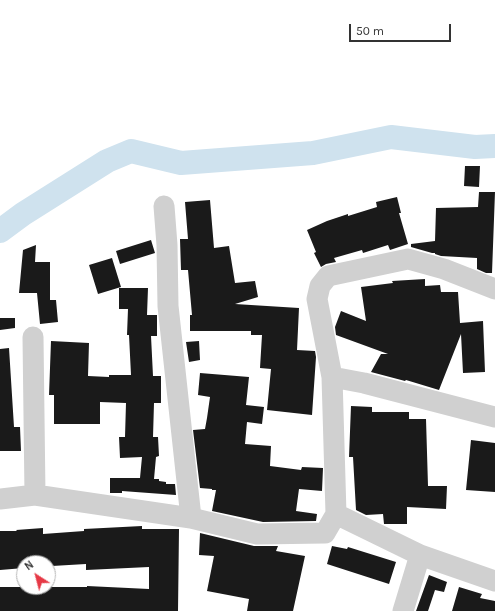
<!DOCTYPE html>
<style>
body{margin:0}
#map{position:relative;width:495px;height:611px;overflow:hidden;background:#fff;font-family:Karla,sans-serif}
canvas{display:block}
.north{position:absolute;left:16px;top:555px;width:40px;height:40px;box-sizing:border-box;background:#fff;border:1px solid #adadad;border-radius:50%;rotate:324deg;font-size:11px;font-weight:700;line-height:16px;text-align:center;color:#333}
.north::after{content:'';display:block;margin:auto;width:14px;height:18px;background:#e63946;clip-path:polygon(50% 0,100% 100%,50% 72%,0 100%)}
.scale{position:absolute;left:349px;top:24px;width:102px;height:18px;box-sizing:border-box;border:2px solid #333;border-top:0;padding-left:5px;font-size:12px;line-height:14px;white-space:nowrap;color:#333;-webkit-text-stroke:3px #fff;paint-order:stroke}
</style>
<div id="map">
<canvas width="495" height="611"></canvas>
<div class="north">N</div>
<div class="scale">50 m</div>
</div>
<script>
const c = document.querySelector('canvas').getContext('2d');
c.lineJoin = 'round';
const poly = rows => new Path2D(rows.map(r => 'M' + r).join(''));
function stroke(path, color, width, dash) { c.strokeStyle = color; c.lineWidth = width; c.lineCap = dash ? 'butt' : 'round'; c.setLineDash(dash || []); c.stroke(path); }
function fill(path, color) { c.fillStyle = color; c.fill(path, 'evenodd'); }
const river = poly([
 [0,231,23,214,107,161,131,151,181,163,313,153,391,137,475,147,495,146]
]);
const building = poly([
 [465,166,480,166,479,187,464,186],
 [479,192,495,192,492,273,486,273,477,269,477,258,441,256,435,254,435,253,432,253,411,247,411,244,435,241,436,208,478,207],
 [397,197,401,213,399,213,408,244,390,250,388,245,363,253,362,250,334,258,336,262,326,264,321,267,314,253,316,252,307,230,327,221,348,214,348,216,377,207,376,202],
 [210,200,214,248,229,246,235,283,255,281,258,297,235,304,299,308,297,350,315,351,316,357,312,415,267,410,271,369,260,368,262,335,251,335,251,331,190,331,190,315,192,315,188,270,181,270,180,239,188,239,185,202],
 [151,240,155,253,120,264,116,251],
 [36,245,35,262,50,262,50,300,56,300,58,322,40,324,37,293,19,293,23,250],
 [112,258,121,287,98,294,89,265],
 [425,279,425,286,440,285,441,292,458,292,460,323,483,321,485,372,463,373,461,334,439,390,406,380,405,381,371,372,381,354,388,354,336,335,335,327,341,311,366,321,361,287,393,283,392,281],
 [119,288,148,288,147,315,157,315,157,336,151,336,153,376,161,376,161,403,154,403,153,437,158,437,159,456,156,457,154,479,159,479,159,481,166,482,166,484,175,484,176,495,122,491,122,493,110,493,110,478,140,478,142,457,120,458,119,437,125,437,126,403,100,402,100,424,54,424,54,395,49,395,51,341,89,343,88,376,109,377,109,375,131,375,129,335,127,335,128,309,119,309],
 [0,318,15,318,15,328,0,330],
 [199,341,200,360,189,362,186,342],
 [9,348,14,427,20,427,21,451,0,451,0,349],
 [200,373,249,377,246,405,264,407,262,424,247,422,245,444,271,446,270,466,301,470,302,467,323,468,322,491,299,489,296,511,317,514,316,521,263,522,212,511,216,490,212,490,212,489,200,488,193,430,205,429,207,418,210,397,198,395],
 [351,406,372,407,372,412,409,412,409,419,426,419,428,486,447,486,446,509,407,507,407,524,384,524,383,514,366,515,356,510,353,457,349,457],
 [471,440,495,443,495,492,466,490],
 [142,526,142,529,179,529,178,611,0,611,0,587,87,587,87,586,149,589,149,567,86,570,86,564,52,566,52,563,24,563,24,568,0,570,0,531,17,531,16,530,43,528,43,534,84,531,84,529],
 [200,533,254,546,278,546,276,551,305,556,293,611,247,611,249,599,207,591,214,556,199,555],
 [332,546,347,549,348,547,396,562,389,584,327,564],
 [429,575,447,582,444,592,435,590,428,611,416,611],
 [459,587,482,594,480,598,495,601,495,611,452,611]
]);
const minor = poly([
 [164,206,167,245,168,306,191,518],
 [33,337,35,495],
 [332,377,364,383,495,417],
 [0,499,35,495,191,518,257,534,325,533,336,514,332,377,317,299,320,286,328,276,408,259,444,269,495,289],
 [336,514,420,555,495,581],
 [403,611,420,555]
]);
stroke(river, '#cfe2ee', 24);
fill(building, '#1a1a1a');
stroke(minor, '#d0d0d0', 21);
</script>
